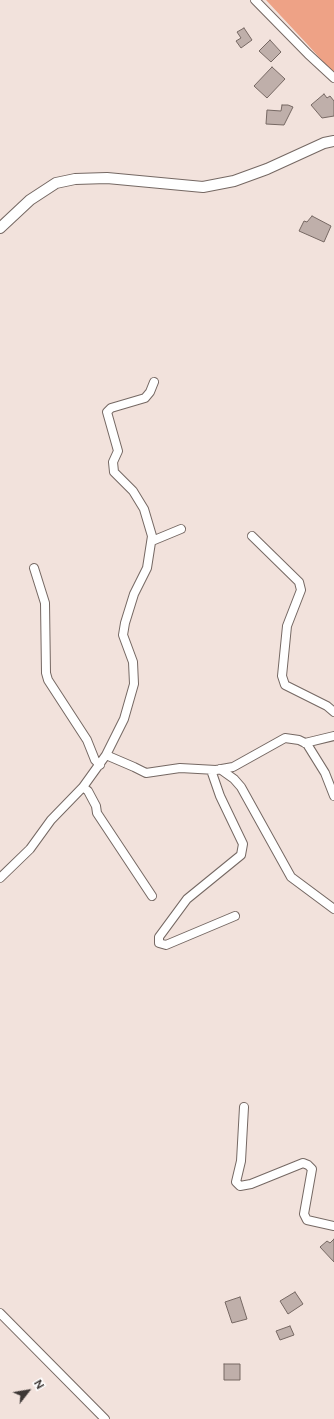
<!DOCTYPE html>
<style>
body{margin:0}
#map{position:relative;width:334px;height:1419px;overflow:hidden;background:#f2e2dc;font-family:Figtree,sans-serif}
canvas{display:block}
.north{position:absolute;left:8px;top:1371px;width:40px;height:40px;-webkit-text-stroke:3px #fff;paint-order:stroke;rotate:59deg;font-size:11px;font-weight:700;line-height:16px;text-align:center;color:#3d3735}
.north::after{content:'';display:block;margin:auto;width:14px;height:18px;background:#3d3735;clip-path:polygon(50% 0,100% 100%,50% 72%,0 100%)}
</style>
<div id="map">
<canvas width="334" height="1419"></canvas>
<div class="north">N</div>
</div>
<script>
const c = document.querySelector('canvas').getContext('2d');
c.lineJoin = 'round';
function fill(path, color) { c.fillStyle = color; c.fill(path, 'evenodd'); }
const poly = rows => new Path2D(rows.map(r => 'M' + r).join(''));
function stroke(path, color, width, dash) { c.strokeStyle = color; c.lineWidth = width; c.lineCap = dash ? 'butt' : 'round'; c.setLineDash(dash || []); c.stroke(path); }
const forest = poly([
 [266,0,334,0,334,74,308,45]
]);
const building = poly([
 [244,28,252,40,241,48,236,41,241,38,237,32,244,28],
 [270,40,281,52,271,62,259,51,270,40],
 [272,67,285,79,267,98,254,86,272,67],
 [324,94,327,98,330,96,334,101,334,116,322,118,311,105,324,94],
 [282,105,288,105,293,107,284,125,266,124,267,110,281,111,282,105],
 [312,216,331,226,324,242,299,231,304,221,307,222,312,216],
 [334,1239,334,1262,320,1247,327,1241,330,1243,334,1239],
 [295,1292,303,1304,288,1314,280,1301,295,1292],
 [240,1297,247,1319,232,1323,225,1302,240,1297],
 [290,1326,294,1335,280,1340,276,1331,290,1326],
 [224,1364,240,1364,240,1380,224,1380,224,1364]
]);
const minor = poly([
 [255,0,308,54,334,78],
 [252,536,299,582,301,590,287,626,282,676,285,685,327,706,334,712],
 [152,541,181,529],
 [34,568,45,603,46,673,48,680,87,740,95,760,100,765],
 [305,743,334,736],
 [106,755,134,767,146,773,180,768,216,770,233,767,285,738,299,740,307,744,325,773,334,796],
 [220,769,234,779,241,787,291,877,334,909],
 [211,770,220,796,243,844,241,855,187,899,159,937,159,943,166,945,235,916],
 [83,787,88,791,96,806,97,813,152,896],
 [0,878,30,849,51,820,83,787,106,755,124,719,134,684,133,662,123,635,125,623,134,594,147,568,152,536,144,509,133,491,114,472,113,462,118,451,107,412,111,408,145,398,150,392,154,382],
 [244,1107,241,1161,236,1182,240,1186,251,1184,303,1163,308,1165,312,1169,304,1214,307,1220,334,1226],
 [0,1313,105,1419]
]);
const tertiary = poly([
 [0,228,30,200,56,183,75,179,107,178,203,187,234,181,267,169,324,143,334,141]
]);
fill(forest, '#eea286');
fill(building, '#bfafaa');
stroke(building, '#766863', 1);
stroke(minor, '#756863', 10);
stroke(tertiary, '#756863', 12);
stroke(minor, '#fff', 8);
stroke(tertiary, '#fff', 10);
</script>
